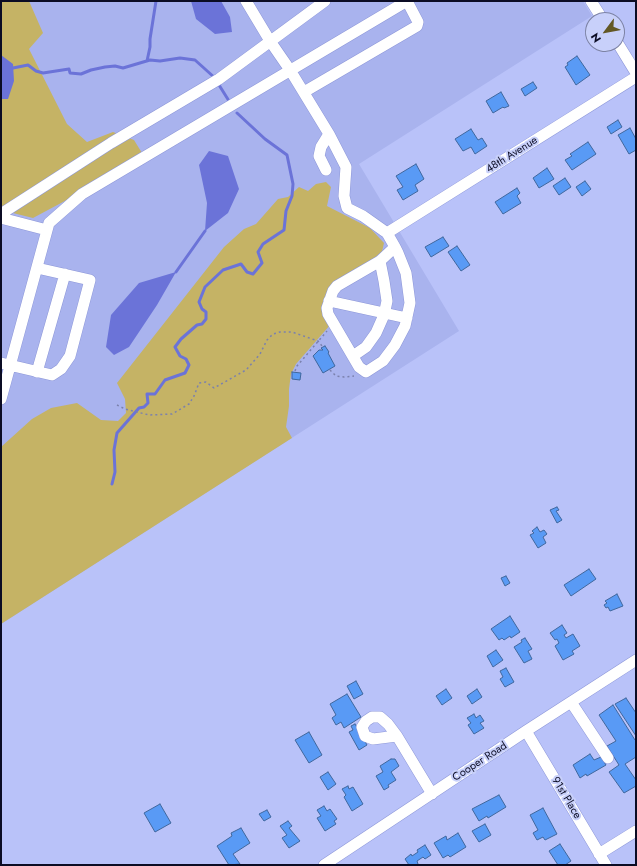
<!DOCTYPE html>
<style>
body{margin:0}
#map{position:relative;width:637px;height:866px;overflow:hidden;background:#b9c2f9;font-family:Jost,sans-serif}
canvas{display:block}
.frame{position:absolute;inset:0;border:2px solid #0b0c24;pointer-events:none}
.north{position:absolute;left:585px;top:12px;width:40px;height:40px;box-sizing:border-box;background:#c8d0fa;border:1px solid #7c82a4;border-radius:50%;rotate:238deg;font-size:11px;font-weight:700;line-height:16px;text-align:center;color:#0b0c24}
.north::after{content:'';display:block;margin:auto;width:14px;height:18px;background:#635825;clip-path:polygon(50% 0,100% 100%,50% 72%,0 100%)}
</style>
<div id="map">
<canvas width="637" height="866"></canvas>
<div class="frame"></div>
<div class="north">N</div>
</div>
<script>
const c = document.querySelector('canvas').getContext('2d');
c.lineJoin = 'round';
function fill(path, color) { c.fillStyle = color; c.fill(path, 'evenodd'); }
const poly = rows => new Path2D(rows.map(r => 'M' + r).join(''));
function stroke(path, color, width, dash) { c.strokeStyle = color; c.lineWidth = width; c.lineCap = dash ? 'butt' : 'round'; c.setLineDash(dash || []); c.stroke(path); }
function drawText(font, color, halo, rows, align = 'center') {
  c.font = font + ' Jost,sans-serif'; c.lineWidth = 4; c.setLineDash([]); c.textBaseline = 'middle'; c.strokeStyle = halo; c.fillStyle = color; for (const [text, x, y, turn = 0] of rows) {
    c.save(); c.translate(x, y); c.rotate((+turn || 0) * Math.PI / 180); c.textAlign = isNaN(turn) ? turn : align; if (halo) c.strokeText(text, 0, 0); c.fillText(text, 0, 0); c.restore();
  }
}
const built = poly([
 [1,1,583,1,592,16,359,164,459,331,1,624]
]);
const green = poly([
 [1,1,29,1,43,33,29,49,67,124,87,142,113,132,134,140,142,153,76,195,33,218,1,210],
 [326,182,331,187,327,206,370,228,384,243,381,256,327,293,331,324,296,364,291,374,289,389,289,406,286,427,292,438,1,624,1,447,32,419,51,408,77,403,101,420,118,421,126,413,125,399,117,383,224,247,244,229,256,224,278,199,288,197,299,187,308,191,316,184]
]);
const water = poly([
 [191,1,221,1,230,17,232,32,215,34,196,19],
 [1,55,13,64,14,81,8,99,1,99],
 [209,151,228,156,239,189,228,213,205,231,207,203,199,165],
 [176,272,157,305,129,347,114,355,106,347,111,315,139,283]
]);
const stream = poly([
 [147,61,150,47,150,39,156,1],
 [13,68,28,65,36,71,43,73,69,69,70,73,81,74,91,70,105,67,115,66,123,68,150,60,160,61,180,58,195,60,215,78],
 [219,85,229,101],
 [176,272,205,231],
 [112,484,115,472,114,450,117,433,139,408,144,407,148,403,147,394,155,394,165,380,185,373,189,365,186,359,180,356,175,347,181,339,197,325,202,324,206,319,206,312,202,309,199,302,205,287,223,270,241,264,247,272,253,274,262,263,258,252,263,244,284,230,286,211,292,196,293,184,287,155,265,139,237,113]
]);
const building = poly([
 [577,56,590,75,576,85,565,67,568,65,567,63,577,56],
 [533,82,537,88,525,96,521,89,533,82],
 [501,92,509,106,504,108,503,107,493,113,486,101,501,92],
 [618,120,622,127,611,134,607,127,618,120],
 [630,128,636,139,636,150,629,154,618,135,630,128],
 [471,129,478,140,482,138,487,146,475,154,471,147,463,151,455,139,471,129],
 [588,142,596,154,572,170,565,160,572,156,570,154,588,142],
 [416,164,424,179,415,185,418,191,403,200,397,190,403,187,396,176,416,164],
 [547,168,554,179,539,188,533,178,547,168],
 [565,178,571,187,559,195,553,186,565,178],
 [585,181,591,189,582,196,576,187,585,181],
 [517,188,520,193,517,196,521,203,503,214,495,202,517,188],
 [443,237,449,246,431,257,425,247,443,237],
 [457,246,470,265,461,271,448,252,457,246],
 [325,346,329,352,328,353,335,366,323,373,313,356,319,350,323,350,321,348,325,346],
 [292,372,301,373,300,380,292,379,292,372],
 [557,507,559,510,556,511,562,520,557,523,550,510,557,507],
 [537,527,540,532,544,530,547,534,543,537,546,543,538,548,530,535,534,533,532,531,537,527],
 [589,569,596,579,571,596,564,585,589,569],
 [506,576,510,583,505,586,501,578,506,576],
 [617,594,623,606,610,611,608,607,606,608,604,605,607,603,605,601,617,594],
 [510,616,520,632,511,638,510,636,504,640,502,638,499,640,491,629,510,616],
 [562,625,567,633,564,635,566,638,573,634,580,646,572,651,574,654,563,660,555,646,559,643,557,639,555,640,550,633,562,625],
 [525,638,532,649,528,651,532,659,524,663,514,647,522,642,521,640,525,638],
 [496,650,503,660,493,667,487,656,496,650],
 [506,668,514,682,505,687,500,679,503,677,500,671,506,668],
 [356,681,363,694,354,699,347,686,356,681],
 [446,689,452,698,442,705,436,696,446,689],
 [477,689,482,697,472,704,467,696,477,689],
 [347,694,361,717,344,728,341,722,336,725,332,718,336,715,330,704,347,694],
 [626,698,636,713,636,736,615,704,626,698],
 [613,705,635,740,636,739,636,757,625,764,636,780,636,786,624,793,609,772,619,765,607,746,616,741,599,715,613,705],
 [474,714,476,718,480,715,484,721,480,723,484,728,474,734,468,725,471,723,467,718,474,714],
 [355,724,367,745,359,750,349,732,353,730,351,726,355,724],
 [309,732,322,755,309,763,295,740,309,732],
 [590,754,594,760,601,757,606,765,587,776,586,774,580,778,573,765,590,754],
 [391,759,395,759,399,766,391,772,396,780,388,785,389,787,384,790,376,776,383,772,380,766,391,759],
 [328,772,336,784,328,790,320,777,328,772],
 [348,786,349,789,353,787,363,804,352,811,344,797,346,795,342,789,348,786],
 [499,795,506,807,488,818,487,816,479,821,472,809,499,795],
 [160,804,171,823,155,832,144,813,160,804],
 [324,806,327,811,330,809,337,819,334,821,336,824,325,831,317,818,321,816,317,810,324,806],
 [543,808,557,834,545,840,543,837,537,840,533,833,538,830,530,815,543,808],
 [267,810,271,817,264,821,259,814,267,810],
 [288,821,292,826,289,828,300,841,289,848,282,838,287,835,280,826,288,821],
 [485,824,491,835,479,842,472,831,485,824],
 [241,828,250,843,233,854,240,864,229,865,217,846,232,836,231,833,241,828],
 [458,833,466,847,450,857,448,855,443,858,434,843,446,836,447,840,458,833],
 [560,844,571,861,565,865,558,865,549,851,560,844],
 [425,845,431,855,425,859,423,857,417,861,418,864,416,865,409,865,405,859,411,854,412,856,418,852,417,850,425,845]
]);
const path = poly([
 [330,370,336,376,344,377,354,376],
 [295,371,297,366,327,331],
 [117,405,125,409,149,415,172,414,189,404,194,396,199,383,206,382,214,388,246,370,260,354,267,340,273,334,280,332,292,332,318,341,322,346]
]);
const minor = poly([
 [246,1,270,41,290,70,329,134,346,167,344,196,347,208,363,216,387,233,395,247,398,253,406,273,410,303,405,326,395,345,383,361,366,372,359,367,328,314,327,308,333,291,337,286,380,261,395,247],
 [591,1,603,20],
 [617,42,636,73],
 [304,92,417,26,418,22,407,1],
 [326,170,319,156,321,147,329,134],
 [1,214,111,143,219,79,325,1],
 [1,218,47,230],
 [387,233,636,77],
 [329,301,407,318],
 [353,356,366,347,376,333,384,315,387,301,384,281,380,261],
 [1,363,52,375,61,369,70,356,90,280,37,268],
 [37,372,65,274],
 [1,399,49,223,82,194,407,1],
 [571,702,608,758],
 [526,731,606,865],
 [397,736,373,739,365,736,362,727,366,721,372,717,380,717,388,724,397,736,432,794],
 [599,854,636,831],
 [324,865,526,731,636,660]
]);
const streetNames = [
 ["48th Avenue",512,155,-32],
 ["Cooper Road",480,762,-33],
 ["91st Place",566,798,59]
];
fill(built, '#a9b3ee');
fill(green, '#c5b365');
fill(water, '#6b73d8');
stroke(stream, '#6b73d8', 3);
fill(building, '#599af5');
stroke(building, '#40679d', 1);
stroke(minor, '#8d97d8', 12);
stroke(path, '#7b81ad', 1.5, [2, 3]);
stroke(minor, '#fff', 11);
drawText('11px', '#0b0c24', '#c8d0fa', streetNames);
</script>
